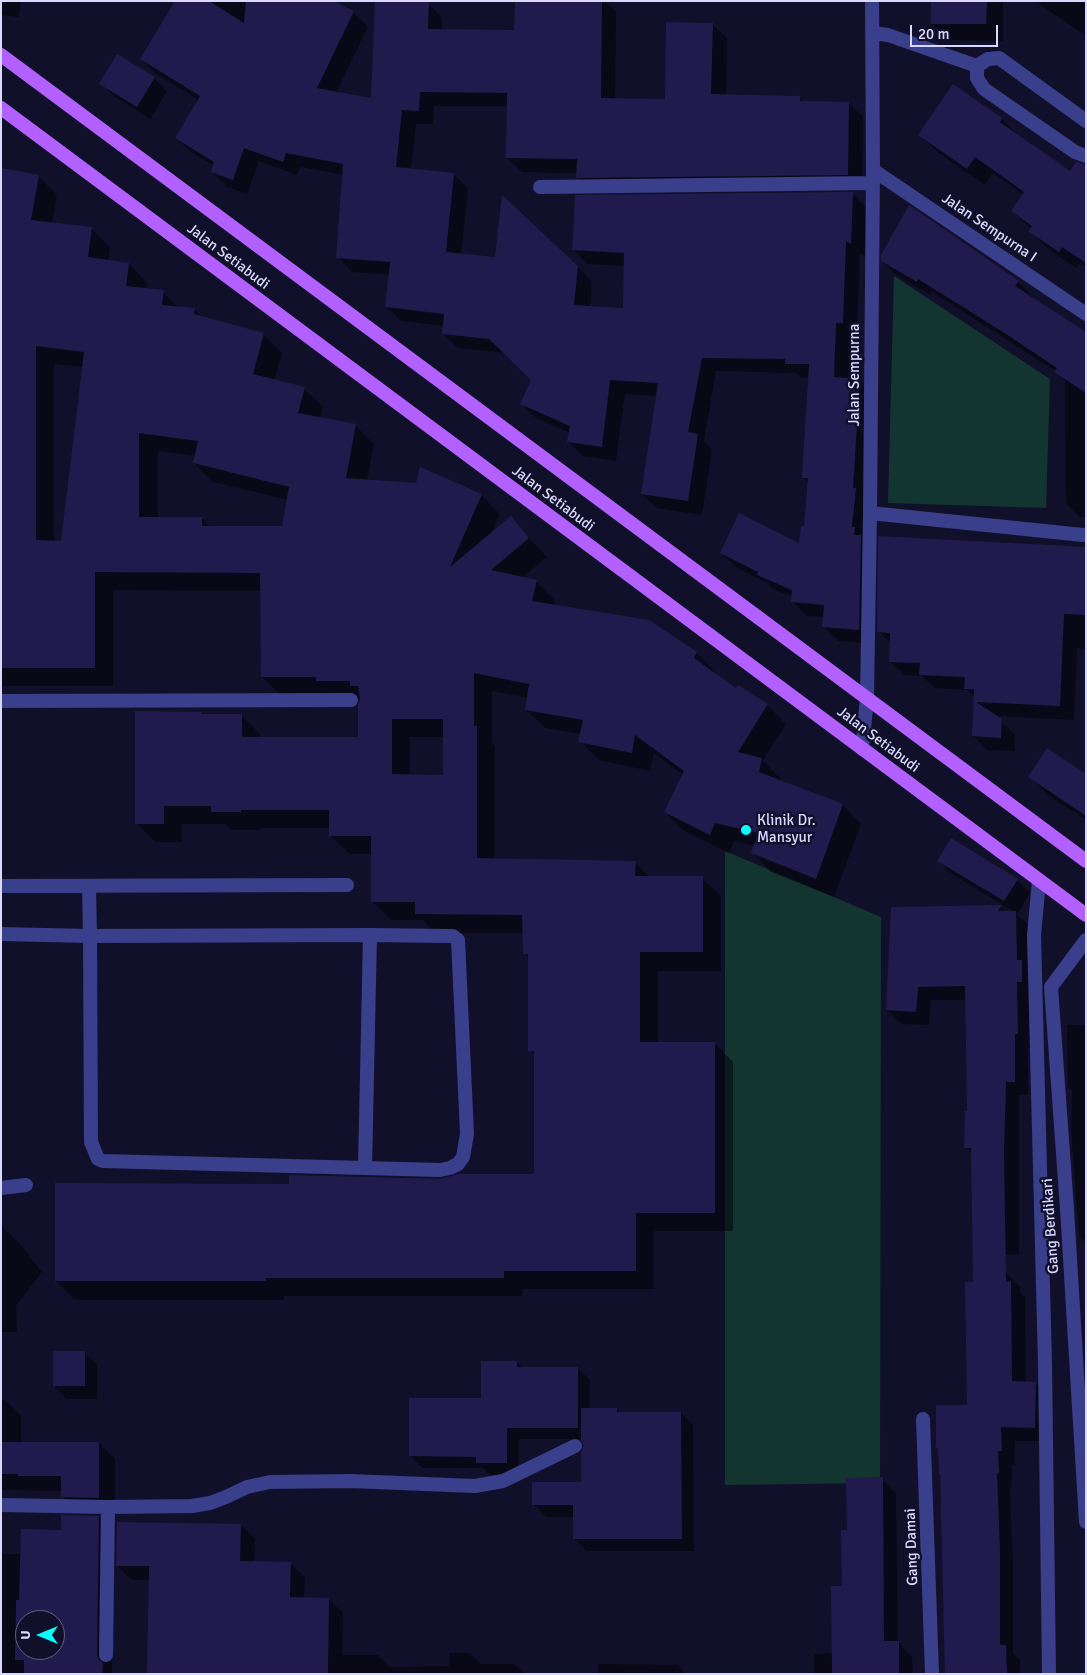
<!DOCTYPE html>
<style>
body{margin:0}
#map{position:relative;width:1087px;height:1675px;overflow:hidden;background:#11102a;font-family:Signika,sans-serif}
canvas{display:block}
.frame{position:absolute;inset:0;border:2px solid #d9d9ff;pointer-events:none}
.north{position:absolute;left:15px;top:1610px;width:50px;height:50px;box-sizing:border-box;background:#11102a;border:1px solid #61607f;border-radius:50%;rotate:270deg;font-size:14px;font-weight:700;line-height:20px;text-align:center;color:#d9d9ff}
.north::after{content:'';display:block;margin:auto;width:18px;height:22px;background:#05fffc;clip-path:polygon(50% 0,100% 100%,50% 72%,0 100%)}
.scale{position:absolute;left:910px;top:25px;width:88px;height:22px;box-sizing:border-box;border:2px solid #d9d9ff;border-top:0;padding-left:6px;font-size:15px;line-height:18px;white-space:nowrap;color:#d9d9ff;-webkit-text-stroke:4px #11102a;paint-order:stroke}
</style>
<div id="map">
<canvas width="1087" height="1675"></canvas>
<div class="frame"></div>
<div class="north">U</div>
<div class="scale">20 m</div>
</div>
<script>
const c = document.querySelector('canvas').getContext('2d');
c.lineJoin = 'round';
function fill(path, color) { c.fillStyle = color; c.fill(path, 'evenodd'); }
const poly = rows => new Path2D(rows.map(r => 'M' + r).join(''));
function stroke(path, color, width, dash) { c.strokeStyle = color; c.lineWidth = width; c.lineCap = dash ? 'butt' : 'round'; c.setLineDash(dash || []); c.stroke(path); }
function drawText(font, color, halo, rows, align = 'center') {
  c.font = font + ' Signika,sans-serif'; c.lineWidth = 5; c.setLineDash([]); c.textBaseline = 'middle'; c.strokeStyle = halo; c.fillStyle = color; for (const [text, x, y, turn = 0] of rows) {
    c.save(); c.translate(x, y); c.rotate((+turn || 0) * Math.PI / 180); c.textAlign = isNaN(turn) ? turn : align; if (halo) c.strokeText(text, 0, 0); c.fillText(text, 0, 0); c.restore();
  }
}
const green = poly([
 [894,276,1050,379,1046,508,888,503],
 [725,851,881,917,880,1483,725,1485]
]);
const shadow = poly([
 [1,1,21,1,19,17,1,15],
 [177,1,330,1,353,12,368,27,336,93,372,100,428,3,442,18,442,30,516,31,516,1,605,1,616,12,615,99,666,100,712,24,727,38,726,96,799,97,804,102,849,103,863,117,862,188,592,192,578,177,578,173,522,172,507,158,508,106,434,106,433,124,416,124,411,170,454,174,468,189,461,255,578,267,592,282,590,307,624,309,625,266,587,264,573,249,852,193,867,208,865,257,860,254,857,337,850,337,849,379,859,380,874,394,873,644,838,641,823,626,824,617,807,616,792,601,793,597,773,589,767,583,736,567,721,553,801,545,805,528,809,483,803,477,809,378,801,378,796,373,716,371,704,441,712,449,702,515,657,508,642,494,657,396,625,394,616,461,583,456,569,442,570,433,536,418,521,404,532,380,504,353,458,348,443,334,444,326,401,321,387,307,390,275,352,272,338,257,344,175,300,167,297,175,259,161,247,194,227,187,212,172,214,166,191,152,176,138,199,100,156,74,142,59],
 [932,1,1003,1,1003,41,949,40,932,23],
 [1035,1,1086,1,1086,36],
 [154,78,167,91,150,119,114,96,101,84],
 [953,85,1002,119,1019,136,1070,173,1086,173,1086,267,1080,263,1076,268,1047,248,1030,231,1031,229,1013,211,1024,195,993,173,985,185,937,152,920,135],
 [1,169,38,176,57,195,52,223,91,228,110,247,108,261,129,264,147,283,146,289,163,292,179,308,195,310,202,317,263,334,282,353,274,381,304,389,323,407,320,419,355,425,374,444,367,481,481,495,500,514,491,534,510,518,547,557,522,578,536,581,555,600,554,606,649,621,697,653,715,672,714,674,737,689,738,686,767,705,786,724,763,760,780,778,780,781,843,805,861,824,834,897,771,872,753,853,755,846,734,841,729,853,684,831,665,812,683,775,654,753,650,771,599,760,580,741,581,734,545,728,526,710,528,698,492,691,492,743,495,746,495,860,635,862,650,878,702,878,721,896,721,971,658,971,658,1043,714,1043,733,1062,733,1231,654,1231,654,1289,523,1289,522,1296,284,1296,284,1300,75,1300,56,1281,291,1185,535,1175,535,1056,530,1050,530,959,524,953,524,933,435,933,423,920,391,920,373,902,373,854,349,854,330,835,330,828,260,828,260,830,231,830,225,824,182,824,182,842,155,842,136,823,201,713,203,715,241,715,260,734,260,738,359,738,361,699,281,696,262,677,262,591,113,590,113,686,1,686],
 [54,364,83,367,62,542,54,542],
 [158,451,196,456,194,463,213,482,288,500,283,528,211,528,202,518,158,518],
 [410,737,444,737,444,776,410,776],
 [882,261,1018,282,1032,296,1031,298,1082,331,1084,329,1086,330,1086,517,1080,517,1066,503,1065,381,1056,371,932,292,931,295,896,275],
 [1086,548,1086,649,1077,648,1074,720,995,716,1015,734,1015,751,987,750,973,736,975,698,967,690,934,688,922,676,904,675,890,661,891,644,878,631],
 [1086,775,1086,820,1049,796,1033,780],
 [939,861,1017,880,1030,893,1017,914,1029,926,1031,1048,1028,1048,1028,1095,1019,1095,1019,1254,987,1256,973,1155,965,1147,968,1112,967,1000,931,1000,929,1025,901,1024,887,1010,892,908,1001,907,1007,913,1016,913,952,874],
 [1067,1025,1086,1025,1086,1243,1079,1236,1071,1129,1072,1091,1068,1087],
 [2,1226,21,1245,42,1272,16,1306,17,1332,1,1332],
 [1005,1272,1020,1287,1020,1292,1025,1297,1026,1383,1035,1383,1049,1397,1048,1441,1015,1441,1015,1465,1012,1465,1012,1487,1010,1487,1013,1565,1013,1653,1020,1660,1020,1674,946,1674,939,1450,937,1448,968,1406,974,1283],
 [84,1352,97,1365,97,1399,67,1399,54,1386],
 [517,1362,523,1368,578,1368,590,1380,590,1409,617,1409,620,1413,681,1413,693,1425,694,1551,587,1551,574,1538,574,1517,546,1517,533,1504,582,1483,585,1446,582,1439,519,1439,519,1475,490,1475,483,1468,422,1468,410,1455,483,1399],
 [1,1400,5,1400,21,1416,21,1444,99,1443,115,1459,115,1514,79,1513,63,1497,63,1491,1,1490],
 [882,1479,896,1493,898,1642,912,1657,913,1674,814,1674,814,1654,833,1653,843,1587,848,1531],
 [99,1517,113,1531,112,1673,148,1673,150,1580,131,1580,117,1565,240,1525,255,1539,254,1563,290,1563,305,1577,304,1599,329,1599,343,1613,342,1655,378,1655,389,1667,449,1666,449,1653,470,1653,481,1664,515,1664,525,1674,25,1674,1,1673,1,1554,21,1554,63,1531],
 [25,1620,55,1620,55,1650,25,1650],
 [598,1664,678,1665,686,1674,598,1674]
]);
const building = poly([
 [175,1,209,1,244,23,246,1,333,1,354,11,317,88,371,98,375,1,429,2,428,29,514,30,515,1,602,1,601,98,665,99,666,22,713,23,711,94,800,96,800,101,849,102,848,175,576,178,577,159,506,158,507,93,420,92,419,111,402,110,396,167,454,173,446,252,495,257,502,195,578,266,574,305,623,308,624,253,572,250,575,195,853,192,851,244,846,241,843,323,836,323,834,377,860,379,853,488,856,488,852,527,855,527,854,535,861,535,859,630,822,627,824,605,791,602,792,590,757,575,758,572,720,553,739,513,799,543,801,526,804,526,808,478,802,478,809,364,785,364,785,359,702,358,688,432,698,434,688,501,641,494,658,383,610,380,602,447,567,442,570,426,520,404,531,380,489,339,442,334,444,314,385,307,390,262,336,258,343,164,286,153,283,162,244,148,233,180,211,172,214,162,175,138,200,96,140,59],
 [931,1,987,1,986,24,931,24],
 [117,54,155,77,137,107,99,84],
 [953,84,1002,118,1000,122,1070,171,1076,162,1086,165,1086,263,1062,247,1059,252,1028,231,1032,226,1011,211,1024,192,975,157,967,169,918,135],
 [1,168,39,175,31,220,92,227,88,257,129,263,126,286,164,290,162,305,195,308,194,314,264,333,253,374,305,387,298,413,356,424,346,478,416,483,420,467,482,494,450,567,511,516,529,538,491,570,537,580,532,601,649,620,697,652,694,658,736,688,738,685,768,704,738,752,762,758,759,772,843,804,816,879,751,853,758,833,715,823,710,835,664,812,684,771,635,735,632,753,578,742,583,720,525,710,529,684,474,673,474,726,477,726,477,858,636,861,635,876,703,876,703,952,640,952,640,1042,715,1042,715,1213,636,1213,636,1271,504,1271,504,1278,266,1278,266,1281,55,1281,55,1183,289,1184,289,1175,440,1179,458,1174,534,1174,534,1051,528,1051,528,954,523,954,522,915,415,914,415,902,371,902,371,836,329,836,329,810,241,810,241,812,211,812,211,806,164,806,164,824,135,824,135,711,201,712,201,714,242,714,242,737,358,737,358,705,360,700,358,686,350,686,350,681,316,681,316,677,261,677,260,573,95,572,95,668,1,668],
 [36,346,84,352,61,541,36,540],
 [139,433,198,441,193,463,289,487,282,526,202,526,202,517,139,517],
 [392,719,443,719,443,775,392,774],
 [909,205,1019,281,1015,286,1086,332,1086,393,1054,372,1057,368,1003,332,918,279,917,282,881,261,881,255],
 [878,536,1086,547,1086,615,1064,614,1060,706,976,702,1002,719,1001,738,972,736,974,689,964,689,965,677,919,675,920,663,889,662,890,633,877,632],
 [1047,748,1086,774,1086,816,1028,777],
 [951,838,1018,879,1004,901,937,861],
 [1002,905,998,911,1016,911,1017,960,1022,960,1022,982,1017,982,1018,1034,1015,1034,1015,1082,1006,1082,1004,1153,1006,1282,1011,1281,1012,1381,1036,1382,1035,1428,1001,1427,1002,1451,998,1451,999,1473,997,1473,1000,1550,1000,1645,1006,1645,1007,1674,945,1674,940,1474,939,1474,938,1448,936,1448,936,1405,967,1405,965,1282,973,1282,971,1148,964,1148,965,1111,967,1111,965,986,918,987,916,1012,886,1010,891,907],
 [53,1351,85,1351,85,1386,53,1386],
 [481,1361,517,1361,517,1367,578,1367,578,1428,507,1428,507,1463,476,1463,476,1457,409,1456,409,1398,481,1398],
 [581,1408,617,1408,617,1412,681,1412,682,1539,573,1539,573,1505,532,1505,532,1482,581,1482,581,1452,584,1446,581,1440],
 [1,1442,99,1442,99,1498,61,1497,61,1476,18,1476,18,1474,1,1474],
 [883,1477,884,1641,899,1641,899,1674,832,1674,831,1586,842,1586,841,1530,847,1530,846,1478],
 [61,1515,99,1516,97,1655,99,1660,103,1663,102,1674,24,1674,24,1660,15,1660,16,1600,19,1600,21,1529,61,1530],
 [25,1620,55,1620,55,1650,25,1650],
 [117,1522,241,1524,240,1561,291,1562,290,1597,329,1598,328,1674,147,1674,149,1566,116,1566]
]);
const service = poly([
 [873,33,888,35,977,66],
 [977,66,977,78,984,89,1075,152,1086,156],
 [977,66,988,59,999,58,1086,121],
 [1039,881,1034,935,1045,1364,1049,1674],
 [1,886,347,885],
 [1,934,90,936,370,935,365,1168,103,1161,98,1159,91,1142,90,936,89,887],
 [365,1168,440,1170,450,1168,458,1164,463,1157,467,1134,458,940,453,936,447,936,370,935],
 [1,1188,26,1185]
]);
const minor = poly([
 [873,170,1086,314],
 [540,187,872,183],
 [870,513,1083,535],
 [1,701,351,700],
 [862,749,867,698,870,513,873,170,872,1],
 [1086,940,1051,987,1067,1209,1086,1522],
 [923,1419,932,1674],
 [1,1505,108,1507,192,1506,210,1503,226,1497,247,1487,270,1482,350,1481,475,1486,503,1481,575,1446],
 [106,1655,108,1507]
]);
const primary = poly([
 [1,55,1086,861],
 [1,108,1086,915]
]);
const markers = [
 [746,830,6,"#05fffc"]
];
const streetNames = [
 ["Jalan Sempurna I",989,228,34],
 ["Jalan Setiabudi",228,257,37],
 ["Jalan Sempurna",855,375,-90],
 ["Jalan Setiabudi",553,499,37],
 ["Jalan Setiabudi",878,740,37],
 ["Gang Berdikari",1051,1226,-94],
 ["Gang Damai",912,1547,-92]
];
const poiNames = [
 ["Klinik Dr.",757,821],
 ["Mansyur",757,838]
];
fill(green, '#133530');
fill(shadow, '#0007');
fill(building, '#201b4c');
stroke(service, '#393f8b', 14);
stroke(minor, '#393f8b', 14);
stroke(primary, '#b260ff', 14);
for (const [x, y, r, color] of markers) { const dot = new Path2D(); dot.arc(x, y, r, 0, 2 * Math.PI); c.fillStyle = color; c.fill(dot); stroke(dot, '#11102a', 2); }
drawText('15px', '#d9d9ff', '#11102a', streetNames);
drawText('15px', '#d9d9ff', '#11102a', poiNames, 'left');
</script>
